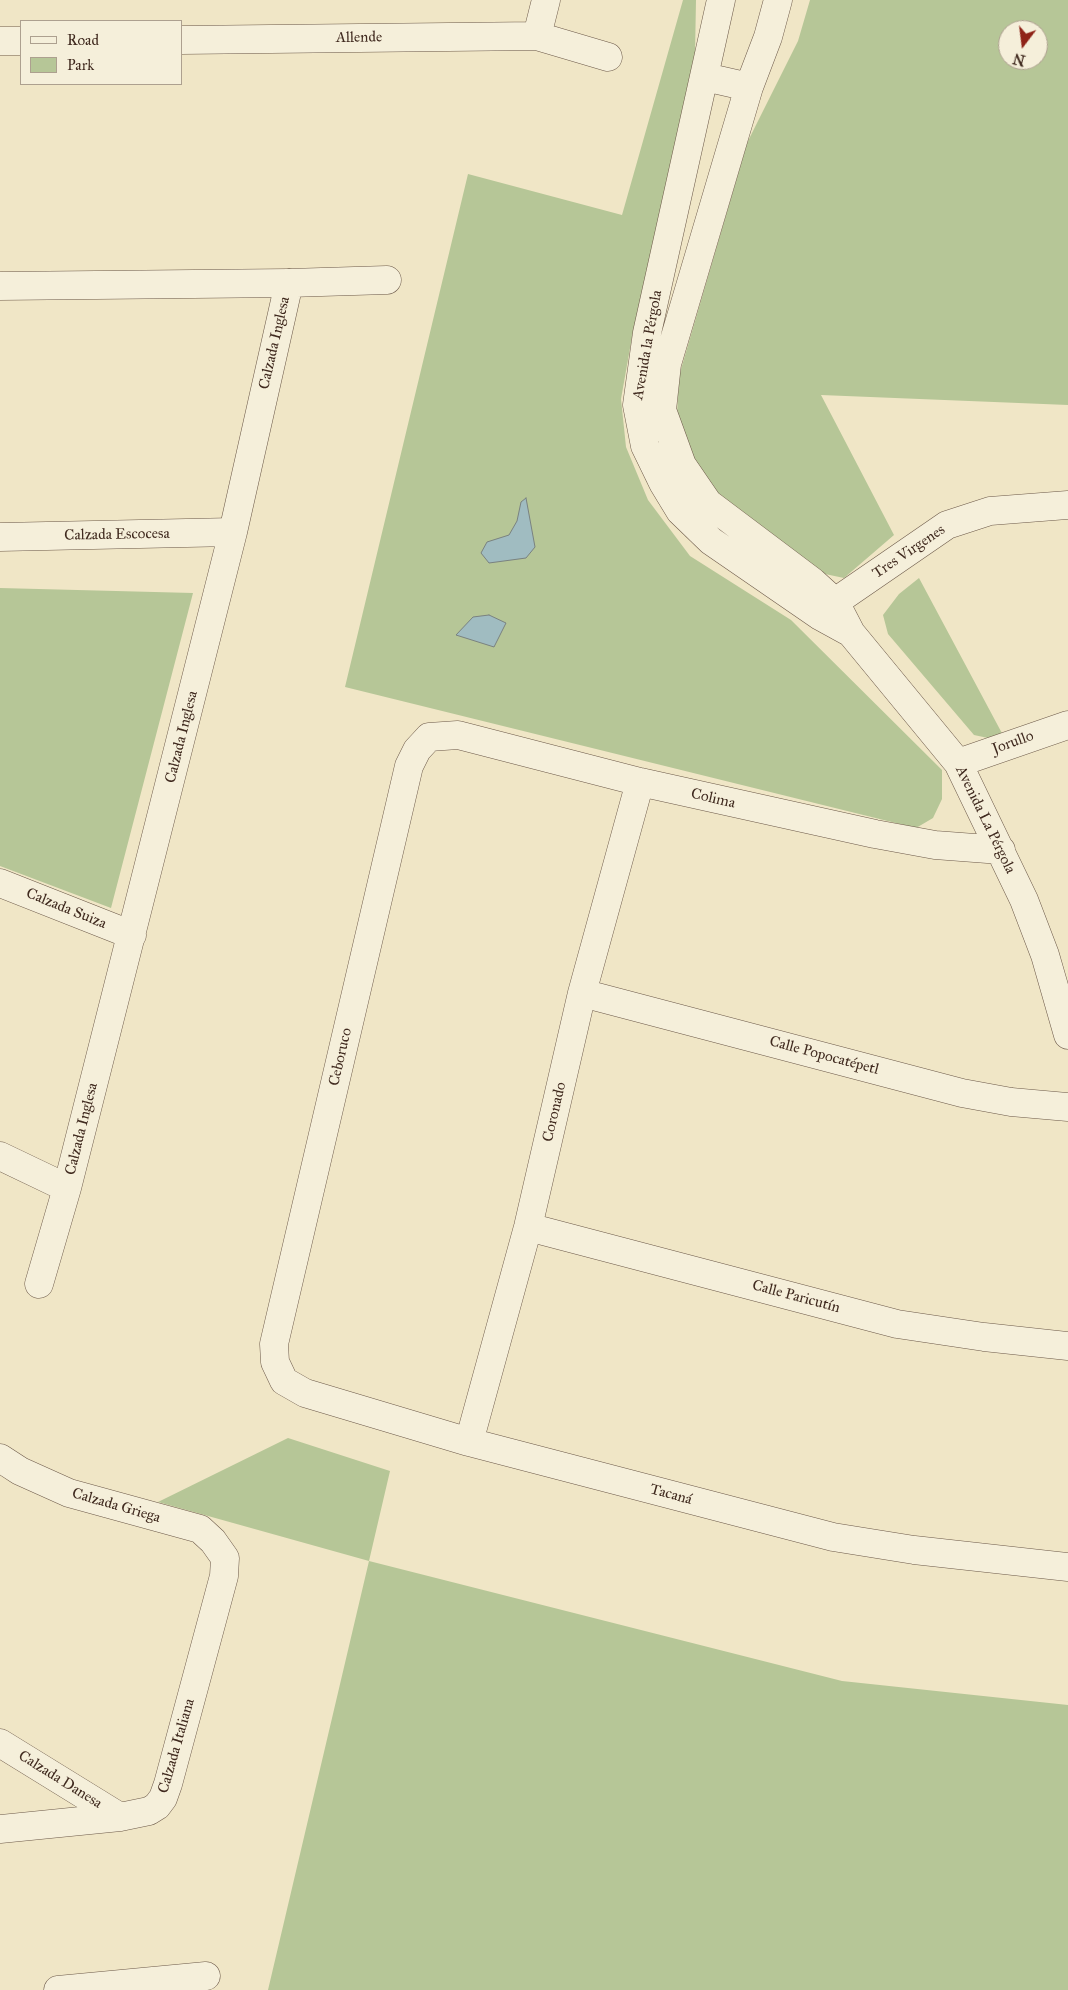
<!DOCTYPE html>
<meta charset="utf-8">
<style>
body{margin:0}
#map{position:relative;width:1068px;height:1990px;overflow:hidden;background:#f0e6c6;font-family:"IM FELL Great Primer",serif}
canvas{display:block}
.legend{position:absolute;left:20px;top:20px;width:162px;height:65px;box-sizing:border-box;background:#f5efda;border:1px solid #ada08f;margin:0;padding:6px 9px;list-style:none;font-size:15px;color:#402a1f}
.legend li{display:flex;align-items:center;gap:10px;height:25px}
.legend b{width:25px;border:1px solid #ada08f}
.north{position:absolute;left:998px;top:20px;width:50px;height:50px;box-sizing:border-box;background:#f5efda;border:1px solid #ada08f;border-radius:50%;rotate:195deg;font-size:14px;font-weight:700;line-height:20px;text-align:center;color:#402a1f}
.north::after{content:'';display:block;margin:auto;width:18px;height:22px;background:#8f2418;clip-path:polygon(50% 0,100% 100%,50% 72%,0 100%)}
</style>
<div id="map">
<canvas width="1068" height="1990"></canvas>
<ul class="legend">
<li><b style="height:6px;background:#f5efda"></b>Road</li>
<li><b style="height:14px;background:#b6c697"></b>Park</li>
</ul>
<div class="north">N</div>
</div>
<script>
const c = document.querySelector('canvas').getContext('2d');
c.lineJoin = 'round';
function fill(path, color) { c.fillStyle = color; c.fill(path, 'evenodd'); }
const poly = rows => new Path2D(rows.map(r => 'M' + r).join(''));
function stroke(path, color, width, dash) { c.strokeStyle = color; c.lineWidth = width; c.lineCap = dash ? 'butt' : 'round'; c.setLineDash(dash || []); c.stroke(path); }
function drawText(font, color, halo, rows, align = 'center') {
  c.font = font + ' "IM FELL Great Primer",serif'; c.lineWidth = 4; c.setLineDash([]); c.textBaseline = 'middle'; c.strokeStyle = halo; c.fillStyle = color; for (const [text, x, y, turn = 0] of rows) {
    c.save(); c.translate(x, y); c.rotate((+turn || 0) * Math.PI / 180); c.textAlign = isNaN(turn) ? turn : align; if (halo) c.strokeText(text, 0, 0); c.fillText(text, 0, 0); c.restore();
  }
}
const green = poly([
 [683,0,696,0,694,109,632,337,621,399,626,447,648,500,690,556,791,620,942,770,942,799,933,818,916,828,345,687,468,174,622,215],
 [810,0,1068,0,1068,405,821,395,894,535,844,578,825,574,713,492,693,463,677,414,679,376,747,143,798,41],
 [1008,30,1038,30,1038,60,1008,60],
 [919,578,1004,737,988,738,974,735,888,634,883,615,899,594],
 [0,588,193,593,111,908,0,866],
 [288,1438,390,1471,369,1561,842,1681,1068,1705,1068,1990,268,1990,369,1561,158,1502]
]);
const water = poly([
 [526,498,535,547,526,558,489,563,481,553,487,542,509,535,517,521,521,502,526,498],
 [489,615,506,623,494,647,456,635,473,617,489,615]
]);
const street = poly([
 [721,0,647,333,637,405,645,446,663,483,680,511,711,541,820,616,851,633],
 [778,0,768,37,749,87,667,364,662,410,682,465,708,503,813,582,835,602,851,633,958,763,1024,900,1045,955,1068,1035],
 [537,36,546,0],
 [181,40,537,36,608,57],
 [0,41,21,41],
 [705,77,749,87],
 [0,286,289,283,387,280],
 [0,537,233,532],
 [821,615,835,602,947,525,990,511,1068,505],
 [958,763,1068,725],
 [1001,850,935,845,875,834,640,782,458,735,429,737,417,750,409,766,274,1344,275,1362,284,1381,305,1393,469,1442,833,1537,914,1550,1068,1567],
 [0,883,132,935],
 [582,993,962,1093,1011,1102,1068,1107],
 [0,1156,67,1188],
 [528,1227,897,1324,984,1337,1068,1346],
 [39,1284,67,1188,233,532,289,283],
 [469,1442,528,1227,582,993,640,782],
 [0,1458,20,1471,69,1493,200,1529,213,1541,225,1558,224,1576,168,1784,163,1798,157,1806,149,1811,120,1817,0,1829],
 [0,1743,120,1817],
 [58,1990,206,1976]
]);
const streetNames = [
 ["Allende",359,38,-1],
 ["Calzada Inglesa",275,343,-77],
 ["Avenida la Pérgola",648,345,-80],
 ["Calzada Escocesa",117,535,-1],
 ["Tres Virgenes",909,552,-34],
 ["Calzada Inglesa",182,737,-76],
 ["Jorullo",1013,743,-20],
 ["Colima",713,799,13],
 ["Avenida La Pérgola",985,820,64],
 ["Calzada Suiza",66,909,22],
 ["Calle Popocatépetl",824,1056,15],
 ["Ceboruco",341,1057,-77],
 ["Coronado",555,1112,-77],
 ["Calzada Inglesa",82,1129,-76],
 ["Calle Paricutín",796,1297,15],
 ["Tacaná",671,1495,15],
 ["Calzada Griega",116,1506,16],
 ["Calzada Italiana",177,1746,-74],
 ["Calzada Danesa",60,1780,32]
];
fill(green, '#b6c697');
fill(water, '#a0bcc1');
stroke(water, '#7a8280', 1);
stroke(street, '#6c5949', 29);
stroke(street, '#f5efda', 28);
drawText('15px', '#402a1f', '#f5efda', streetNames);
</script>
